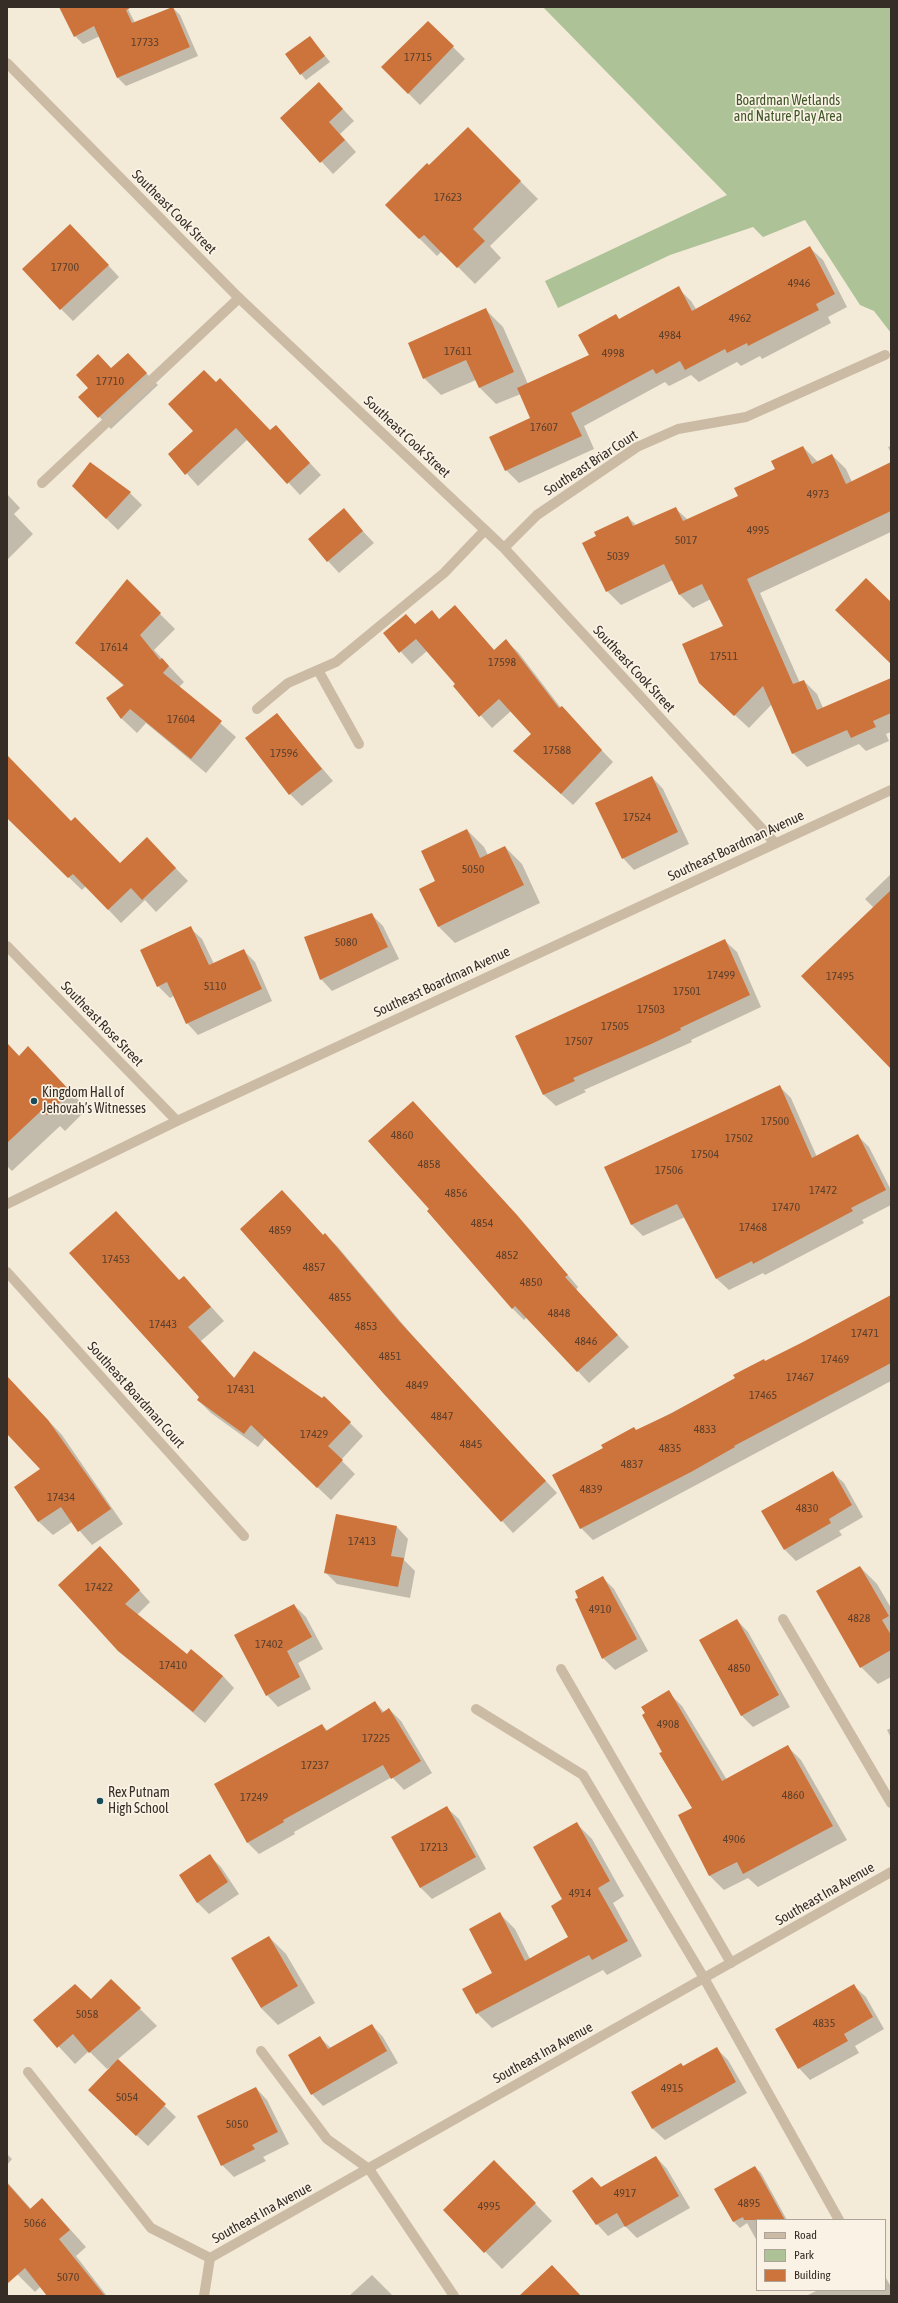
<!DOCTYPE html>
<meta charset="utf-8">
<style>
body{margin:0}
#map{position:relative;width:898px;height:2303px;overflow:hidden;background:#f3ead8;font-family:"Asap Condensed",sans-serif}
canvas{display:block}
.frame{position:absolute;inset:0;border:8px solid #362d26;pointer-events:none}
.legend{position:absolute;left:756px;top:2219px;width:130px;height:72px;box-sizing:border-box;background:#faf3e5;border:1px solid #aca499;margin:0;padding:5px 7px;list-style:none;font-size:12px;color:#362d26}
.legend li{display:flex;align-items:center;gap:8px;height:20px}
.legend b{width:20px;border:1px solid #aca499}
</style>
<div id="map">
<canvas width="898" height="2303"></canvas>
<div class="frame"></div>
<ul class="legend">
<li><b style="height:5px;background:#cbbba4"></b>Road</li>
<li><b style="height:11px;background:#aec298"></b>Park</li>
<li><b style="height:11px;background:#cd743c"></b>Building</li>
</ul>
</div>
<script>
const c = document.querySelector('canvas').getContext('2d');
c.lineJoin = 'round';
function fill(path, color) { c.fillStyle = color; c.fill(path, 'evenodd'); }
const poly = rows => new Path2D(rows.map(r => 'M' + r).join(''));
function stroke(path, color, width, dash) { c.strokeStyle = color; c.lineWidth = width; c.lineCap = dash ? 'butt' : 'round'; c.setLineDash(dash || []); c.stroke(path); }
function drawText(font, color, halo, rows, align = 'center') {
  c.font = font + ' "Asap Condensed",sans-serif'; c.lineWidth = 3.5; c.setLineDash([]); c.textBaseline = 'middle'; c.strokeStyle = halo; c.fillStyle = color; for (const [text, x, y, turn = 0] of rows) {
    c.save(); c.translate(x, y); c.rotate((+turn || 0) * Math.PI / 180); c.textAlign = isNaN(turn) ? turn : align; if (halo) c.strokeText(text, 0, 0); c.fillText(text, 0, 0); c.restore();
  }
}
const green = poly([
 [543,7,891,7,891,333,874,311,860,305,805,220,763,237,753,227,670,255,558,308,545,281,727,195]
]);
const shadow = poly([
 [60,7,127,7,135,23,172,7,180,15,198,56,126,86,118,78,100,36,83,44,75,36],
 [428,22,465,59,420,105,382,67],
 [310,37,330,62,306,80,301,74],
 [330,95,354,121,340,134,356,152,333,174,281,118],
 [468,129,538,199,490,246,501,258,475,284,442,251,437,256,386,205],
 [82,237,119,277,73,321,61,309],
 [810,248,823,260,847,307,828,317,831,323,762,359,760,356,741,366,737,362,699,382,691,375,669,386,665,382,584,426,594,449,519,483,506,470,532,418,521,394,496,404,479,387,476,380,441,395,424,378,486,310,503,327,528,384,590,355,616,316,620,320,678,288,691,301,696,309],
 [139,366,158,385,111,429,80,397,112,369],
 [169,404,270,431,287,438,321,475,300,495,248,439,198,486,169,454,194,431],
 [891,446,891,453,888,447],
 [803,447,818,462,832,455,846,469,852,482,891,463,891,532,760,593,800,683,804,681,817,694,823,708,891,679,891,732,886,734,889,741,866,751,859,744,807,767,793,753,772,704,749,728,714,696,724,626,711,599,693,608,679,594,673,580,621,605,607,591,628,517,637,526,675,508,688,520,740,496],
 [90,463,130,493,142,505,118,530,85,498],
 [7,494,20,508,14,514,33,534,8,559],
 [343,510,374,543,339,573,328,561],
 [127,581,175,629,154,650,184,682,179,687,236,737,206,773,146,723,137,733,121,718,124,686,77,643],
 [455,607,495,651,506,641,518,652,561,708,613,762,573,805,526,762,532,734,511,711,492,728,454,686,456,684,427,651,412,664,384,633,406,615,416,625,440,620],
 [277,715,333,781,302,806,290,794,247,738],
 [7,758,71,822,120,865,160,852,188,881,156,912,145,900,121,923,86,886,82,890,7,818],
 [652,777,663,789,689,844,634,870,623,858],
 [467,830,484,847,488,855,505,847,522,864,540,903,455,943,438,926,436,881],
 [891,874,891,1068,874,908,865,899],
 [371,914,383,926,399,959,332,991,321,979],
 [190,928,202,939,214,964,243,950,255,962,272,1001,198,1035,187,1023,174,996,170,998,158,986],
 [725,941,737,952,761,1007,691,1040,692,1042,584,1090,586,1092,556,1106,544,1095,517,1037],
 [7,1043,19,1056,45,1065,87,1109,65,1131,60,1126,12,1171,7,1166],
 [779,1086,791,1098,817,1157,858,1136,869,1147,891,1190,891,1205,862,1220,864,1223,765,1275,763,1273,729,1290,717,1279,685,1217,643,1236,632,1225,605,1167],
 [294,1203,324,1236,325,1235,337,1246,411,1334,557,1493,513,1533,241,1229],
 [116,1212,179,1281,197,1291,224,1321,201,1341,235,1379,350,1423,363,1436,341,1460,355,1474,331,1500,265,1438,258,1447,211,1413,198,1400,200,1397],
 [528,1228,578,1287,576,1290,629,1347,589,1383,527,1317,524,1320,512,1308],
 [891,1297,891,1381,593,1540,581,1528,637,1431],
 [7,1377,62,1435,123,1524,92,1545,72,1522,53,1535,39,1522,15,1488,42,1469,7,1433],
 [832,1472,844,1483,863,1517,839,1531,842,1535,796,1561,785,1550],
 [397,1527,408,1539,404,1560,415,1571,410,1598,337,1584,325,1572],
 [111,1559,150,1602,137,1615,187,1655,223,1676,234,1688,205,1723,119,1650],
 [860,1567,877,1584,891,1608,891,1677,878,1684,861,1667],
 [602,1577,614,1589,648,1651,615,1670,603,1658],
 [294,1605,306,1617,323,1649,298,1663,311,1689,278,1707,267,1695],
 [737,1620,748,1632,790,1707,753,1727,742,1716,700,1640],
 [668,1692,682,1706,727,1780,787,1746,801,1760,847,1840,758,1887,748,1878,724,1890,710,1876,680,1816,693,1809],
 [375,1702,384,1712,389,1709,401,1721,432,1773,404,1790,392,1777,294,1832,295,1834,259,1854,248,1843,215,1784,322,1725,328,1731],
 [891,1728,891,1738,887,1730],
 [447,1808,459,1819,486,1869,432,1899,420,1887],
 [577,1824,592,1839,624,1896,613,1903,642,1956,607,1975,603,1970,492,2028,477,2013,493,1974,500,1914,515,1929,530,1959,569,1937,563,1900],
 [210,1856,221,1867,239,1894,209,1914,197,1902],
 [269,1937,286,1954,315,2003,278,2025,261,2008],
 [854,1986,866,1997,884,2029,855,2046,859,2053,810,2080,799,2068],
 [91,2001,140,2009,157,2026,117,2060,176,2117,148,2146,101,2102,115,2064,107,2069,89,2051,75,2064,34,2020],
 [372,2025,383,2037,398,2063,323,2106,312,2094,320,2038,331,2048],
 [716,2048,728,2060,747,2093,665,2140,653,2129,632,2092,681,2064,684,2067],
 [256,2088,267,2100,289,2144,263,2157,266,2161,234,2177,222,2165],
 [7,2154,12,2159,7,2165],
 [656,2157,667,2169,690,2208,637,2238,625,2226,608,2236,597,2224,602,2188],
 [755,2167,761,2173,787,2220,757,2220,757,2241,747,2223,740,2228,734,2222,716,2189],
 [511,2179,552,2221,502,2269,445,2210],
 [7,2182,31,2209,42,2200,59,2217,86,2247,76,2256,107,2296,49,2296,41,2286,35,2292,18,2275,7,2262],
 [372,2275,393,2296,349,2296],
 [885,2276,891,2287,891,2296,806,2296,818,2290,885,2290]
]);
const building = poly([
 [59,7,132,7,126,10,132,23,173,7,190,47,117,78,94,26,74,37],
 [428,21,454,46,408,94,381,67],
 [310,36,325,56,300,75,285,54],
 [319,82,343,109,329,122,345,140,320,163,280,118],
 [468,127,521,181,473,229,485,241,457,268,424,235,419,239,385,205,427,163,429,165],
 [70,224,109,265,60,310,22,269],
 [810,246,835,294,816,304,819,310,748,346,747,343,727,353,725,349,685,370,680,361,656,374,653,369,571,413,582,436,505,471,489,437,530,418,517,388,589,355,578,335,616,314,619,319,679,286,692,311],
 [486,308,514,372,479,388,466,360,423,379,408,343],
 [128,353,147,373,98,418,78,397,88,388,76,375,98,354,111,368],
 [204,370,216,382,220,378,270,430,276,425,310,463,287,484,236,428,185,475,168,454,193,431,168,404],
 [803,446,812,464,832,454,846,484,891,462,891,511,747,579,793,684,804,680,817,710,891,678,891,713,873,721,876,727,851,738,847,730,792,754,763,686,734,716,699,683,682,644,723,626,702,584,679,595,664,564,606,592,582,543,596,536,594,532,628,516,633,526,676,507,683,521,738,496,734,488,775,469,771,461],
 [90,462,131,492,106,519,72,486],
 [344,508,363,531,327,562,308,539],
 [866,578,891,602,891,664,835,610],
 [127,579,161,613,140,635,160,660,162,658,169,666,163,673,222,721,191,759,130,709,121,719,106,698,124,685,75,643],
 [455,605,494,650,506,639,559,708,562,706,602,750,561,794,513,751,531,734,499,699,479,717,453,686,455,684,416,639,399,653,383,633,406,614,415,624,432,610,439,619],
 [277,713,322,769,289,795,245,738],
 [7,755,71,821,75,817,120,863,147,837,176,868,142,900,131,888,108,910,73,874,68,878,7,818],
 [652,776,678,832,622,859,595,803],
 [467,829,480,858,505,846,524,885,438,927,419,889,435,881,421,851],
 [891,890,891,1069,801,976],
 [372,913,388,947,320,980,304,937],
 [191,926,209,965,244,949,262,989,186,1024,167,982,157,987,140,950],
 [725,939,750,995,680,1028,681,1030,649,1045,573,1078,575,1081,543,1095,515,1036],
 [7,1043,19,1056,28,1046,71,1092,47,1115,42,1110,7,1143],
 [780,1085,812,1158,858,1134,886,1190,851,1208,853,1211,753,1264,752,1261,716,1279,677,1204,631,1225,604,1167],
 [413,1101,517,1215,568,1275,565,1277,618,1335,577,1372,515,1306,512,1309,427,1211,429,1209,368,1141],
 [282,1190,323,1235,325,1233,399,1321,546,1481,501,1522,383,1393,240,1229],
 [116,1211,179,1280,184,1276,211,1307,188,1327,234,1378,254,1351,322,1398,324,1396,351,1422,328,1446,343,1460,317,1488,251,1425,244,1434,197,1400,199,1397,69,1253],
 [891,1295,891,1363,734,1446,735,1447,691,1472,580,1529,552,1475,603,1448,601,1445,634,1427,636,1430,672,1413,735,1378,733,1375,764,1359,765,1361,801,1343],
 [7,1376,48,1420,111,1509,78,1532,61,1507,38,1522,14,1487,40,1469,7,1434],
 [833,1471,852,1505,829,1519,831,1523,784,1550,761,1511],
 [336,1514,397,1526,391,1556,404,1558,398,1587,324,1573],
 [100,1546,140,1590,125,1604,187,1654,191,1649,223,1676,193,1712,118,1651,58,1585],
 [860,1566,889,1616,882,1620,891,1635,891,1650,860,1668,816,1591],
 [603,1576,637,1639,602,1659,575,1599,578,1598,575,1591],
 [294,1604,312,1637,287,1651,300,1677,266,1696,234,1635],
 [737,1619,779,1695,741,1716,699,1640],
 [669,1690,722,1781,788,1745,833,1826,743,1874,737,1862,709,1876,678,1815,692,1808,659,1753,662,1752,642,1715,645,1713,641,1707],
 [375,1701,382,1713,389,1708,421,1761,391,1779,383,1765,283,1820,284,1822,247,1843,214,1784,322,1724,326,1731],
 [447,1806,476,1857,420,1888,391,1837],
 [577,1822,610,1881,598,1888,628,1941,592,1960,589,1955,581,1959,476,2014,462,1989,492,1973,469,1929,500,1912,525,1961,568,1937,551,1906,562,1899,533,1847],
 [210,1854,228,1882,197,1903,179,1875],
 [269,1936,298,1986,261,2008,231,1958],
 [111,1979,141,2008,89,2053,73,2034,57,2048,33,2020,75,1984,91,1999],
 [854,1984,873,2017,844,2034,848,2041,798,2069,775,2029],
 [372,2024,387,2051,311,2095,288,2055,320,2036,328,2049],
 [717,2047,736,2082,652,2129,631,2092,681,2063,683,2066],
 [118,2059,166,2104,136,2136,88,2090],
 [256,2087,278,2132,252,2145,255,2149,221,2166,197,2116],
 [656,2156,679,2196,625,2227,617,2213,596,2225,572,2191,592,2177,601,2187],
 [494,2160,536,2203,484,2253,443,2210],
 [755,2166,785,2220,744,2220,743,2217,733,2222,714,2189],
 [7,2183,30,2209,42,2198,70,2230,59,2239,105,2296,47,2296,25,2268,7,2284],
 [552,2265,581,2296,519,2296]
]);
const service = poly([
 [42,483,239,298],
 [318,670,359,744],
 [257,709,288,683,336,662,444,573,485,530],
 [783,1619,891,1803],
 [561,1669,731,1963],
 [476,1709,583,1775,704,1978,839,2220],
 [261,2051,327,2139,369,2169,454,2296],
 [28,2072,151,2228,210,2258,204,2296]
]);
const minor = poly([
 [7,63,239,298,504,548,775,843],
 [504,548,537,515,637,447,678,429,746,417,885,355],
 [7,946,177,1121],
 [7,1204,177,1121,891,790],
 [7,1272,244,1536],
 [210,2258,891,1872]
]);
const markers = [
 [34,1101,4,"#194c5a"],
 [100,1801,4,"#194c5a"]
];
const numberNames = [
 ["17733",145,42],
 ["17715",418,57],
 ["17623",448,197],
 ["17700",65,267],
 ["4946",799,283],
 ["4962",740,318],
 ["4984",670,335],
 ["17611",458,351],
 ["4998",613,353],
 ["17710",110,381],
 ["17607",544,427],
 ["4973",818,494],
 ["4995",758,530],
 ["5017",686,540],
 ["5039",618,556],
 ["17614",114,647],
 ["17511",724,656],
 ["17598",502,662],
 ["17604",181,719],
 ["17588",557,750],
 ["17596",284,753],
 ["17524",637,817],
 ["5050",473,869],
 ["5080",346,942],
 ["17499",721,975],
 ["17495",840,976],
 ["5110",215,986],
 ["17501",687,991],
 ["17503",651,1009],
 ["17505",615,1026],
 ["17507",579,1041],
 ["17500",775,1121],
 ["4860",402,1135],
 ["17502",739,1138],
 ["17504",705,1154],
 ["4858",429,1164],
 ["17506",669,1170],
 ["17472",823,1190],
 ["4856",456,1193],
 ["17470",786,1207],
 ["4854",482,1223],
 ["17468",753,1227],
 ["4859",280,1230],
 ["4852",507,1255],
 ["17453",116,1259],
 ["4857",314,1267],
 ["4850",531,1282],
 ["4855",340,1297],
 ["4848",559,1313],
 ["17443",163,1324],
 ["4853",366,1326],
 ["17471",865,1333],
 ["4846",586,1341],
 ["4851",390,1356],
 ["17469",835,1359],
 ["17467",800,1377],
 ["4849",417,1385],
 ["17431",241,1389],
 ["17465",763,1395],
 ["4847",442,1416],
 ["4833",705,1429],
 ["17429",314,1434],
 ["4845",471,1444],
 ["4835",670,1448],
 ["4837",632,1464],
 ["4839",591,1489],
 ["17434",61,1497],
 ["4830",807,1508],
 ["17413",362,1541],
 ["17422",99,1587],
 ["4910",600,1609],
 ["4828",859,1618],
 ["17402",269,1644],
 ["17410",173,1665],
 ["4850",739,1668],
 ["4908",668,1724],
 ["17225",376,1738],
 ["17237",315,1765],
 ["4860",793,1795],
 ["17249",254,1797],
 ["4906",734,1839],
 ["17213",434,1847],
 ["4914",580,1893],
 ["5058",87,2014],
 ["4835",824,2023],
 ["4915",672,2088],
 ["5054",127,2097],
 ["5050",237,2124],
 ["4917",625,2193],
 ["4895",749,2203],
 ["4995",489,2206],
 ["5066",35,2223],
 ["5070",68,2277]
];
const parkNames = [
 ["Boardman Wetlands",788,101],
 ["and Nature Play Area",788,117]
];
const streetNames = [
 ["Southeast Cook Street",174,212,45],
 ["Southeast Cook Street",407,437,43],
 ["Southeast Briar Court",591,463,-33],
 ["Southeast Cook Street",634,669,47],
 ["Southeast Boardman Avenue",736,846,-25],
 ["Southeast Boardman Avenue",442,982,-25],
 ["Southeast Rose Street",102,1024,46],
 ["Southeast Boardman Court",136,1395,48],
 ["Southeast Ina Avenue",825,1894,-30],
 ["Southeast Ina Avenue",543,2053,-29],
 ["Southeast Ina Avenue",262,2213,-29]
];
const poiNames = [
 ["Kingdom Hall of",42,1093],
 ["Jehovah’s Witnesses",42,1109],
 ["Rex Putnam",108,1793],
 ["High School",108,1809]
];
fill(green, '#aec298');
fill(shadow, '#0003');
fill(building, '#cd743c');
stroke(service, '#cbbba4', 10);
stroke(minor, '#cbbba4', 10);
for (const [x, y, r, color] of markers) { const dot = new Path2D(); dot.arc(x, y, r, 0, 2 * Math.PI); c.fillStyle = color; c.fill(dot); stroke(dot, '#faf3e5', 1.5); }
drawText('12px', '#5c3f2c', null, numberNames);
drawText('14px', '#3f5628', '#faf3e5', parkNames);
drawText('14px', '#362d26', '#faf3e5', streetNames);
drawText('14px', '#362d26', '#faf3e5', poiNames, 'left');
</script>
